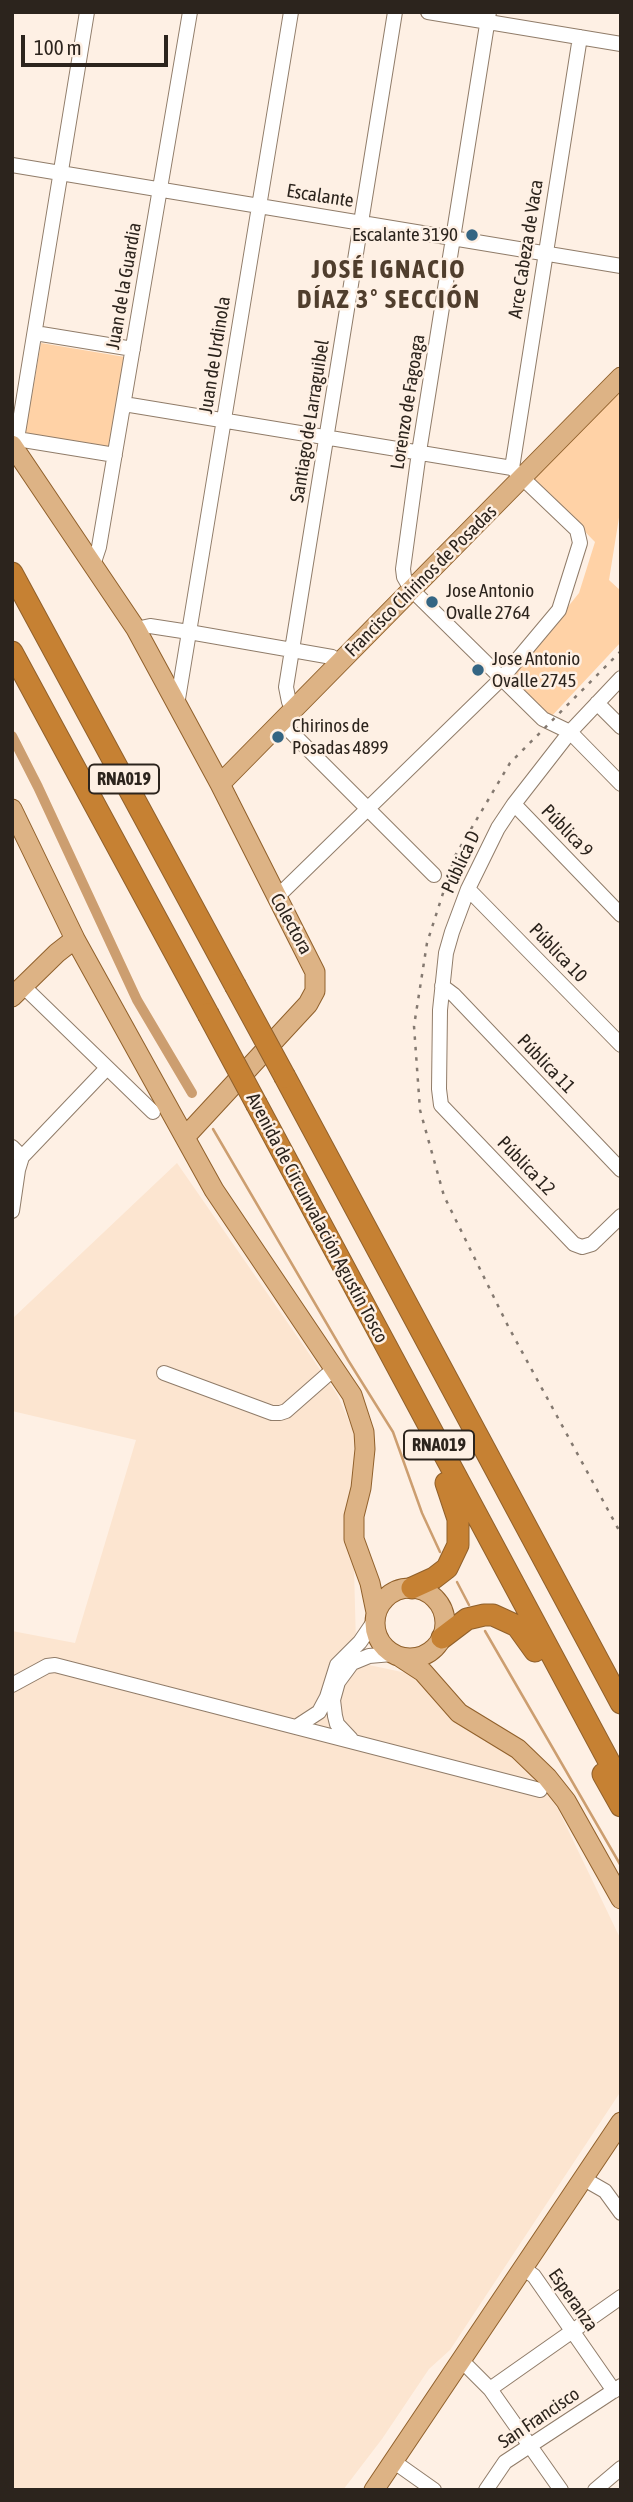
<!DOCTYPE html>
<meta charset="utf-8">
<style>
body{margin:0}
#map{position:relative;width:633px;height:2502px;overflow:hidden;background:#fef0e4;font-family:"Asap Condensed",sans-serif}
canvas{display:block}
.frame{position:absolute;inset:0;border:14px solid #2c241d;pointer-events:none}
.scale{position:absolute;left:21px;top:35px;width:147px;height:32px;box-sizing:border-box;border:4px solid #2c241d;border-top:0;padding-left:9px;font-size:21px;line-height:24px;white-space:nowrap;color:#2c241d;-webkit-text-stroke:5px #fef0e4;paint-order:stroke}
</style>
<div id="map">
<canvas width="633" height="2502"></canvas>
<div class="frame"></div>
<div class="scale">100 m</div>
</div>
<script>
const c = document.querySelector('canvas').getContext('2d');
c.lineJoin = 'round';
function fill(path, color) { c.fillStyle = color; c.fill(path, 'evenodd'); }
const poly = rows => new Path2D(rows.map(r => 'M' + r).join(''));
function stroke(path, color, width, dash) { c.strokeStyle = color; c.lineWidth = width; c.lineCap = dash ? 'butt' : 'round'; c.setLineDash(dash || []); c.stroke(path); }
function drawText(font, color, halo, rows, align = 'center') {
  c.font = font + ' "Asap Condensed",sans-serif'; c.lineWidth = 5; c.setLineDash([]); c.textBaseline = 'middle'; c.strokeStyle = halo; c.fillStyle = color; for (const [text, x, y, turn = 0] of rows) {
    c.save(); c.translate(x, y); c.rotate((+turn || 0) * Math.PI / 180); c.textAlign = isNaN(turn) ? turn : align; if (halo) c.strokeText(text, 0, 0); c.fillText(text, 0, 0); c.restore();
  }
}
const built = poly([
 [177,1163,337,1394,359,1444,359,1472,344,1519,346,1544,354,1569,356,1644,369,1665,416,1675,446,1711,515,1759,540,1780,558,1809,621,1940,621,2091,450,2350,429,2369,382,2439,343,2490,12,2490,12,1631,75,1643,136,1440,12,1411,12,1319]
]);
const green = poly([
 [41,343,125,357,109,448,25,434],
 [621,386,621,505,609,580,621,591,621,642,549,719,510,679,579,593,595,542,532,477]
]);
const stream = poly([
 [213,1129,348,1360,393,1432,422,1513,440,1552],
 [457,1582,469,1605],
 [485,1631,621,1866]
]);
const canal = poly([
 [12,736,38,787,137,1000,192,1093]
]);
const minor = poly([
 [428,12,621,44],
 [489,12,419,452,403,569,404,577,411,589,543,719,570,732,621,784],
 [12,165,621,266],
 [35,333,133,349],
 [124,404,512,468],
 [17,439,115,455],
 [12,443,17,439,87,12],
 [512,468,580,37],
 [93,565,99,547,190,12],
 [136,629,150,626,189,632,332,657,340,662],
 [621,678,570,732,514,804,498,828,468,889,452,932,446,953,440,1010,439,1089,441,1105,574,1244,582,1247,592,1244,621,1216],
 [597,703,621,727],
 [177,705,291,12],
 [296,708,289,702,286,687,395,12],
 [282,723,434,875],
 [514,804,621,915],
 [468,889,621,1045],
 [276,898,502,678,559,610,580,543,577,530,512,468],
 [23,986,153,1112],
 [442,986,454,995,621,1170],
 [12,1147,22,1157],
 [12,1211,18,1170,22,1157,107,1068],
 [164,1373,272,1413,280,1413,286,1411,335,1368],
 [12,1685,47,1666,55,1665,540,1790],
 [296,1727,319,1712,327,1697,337,1665,360,1642,375,1620],
 [351,1739,337,1724,335,1716,333,1700,338,1682,352,1663,369,1656,392,1654],
 [584,2179,605,2191,621,2213],
 [523,2268,534,2276,614,2391],
 [461,2360,490,2389,561,2490],
 [490,2389,621,2297],
 [393,2461,434,2490],
 [486,2490,505,2462,621,2386],
 [595,2490,621,2468]
]);
const major = poly([
 [12,445,136,629,220,784,315,972,315,991,308,1004,185,1137],
 [220,784,621,377],
 [12,809,75,939,214,1190,352,1395,364,1432,365,1449,361,1488,354,1516,354,1539,370,1583,376,1612],
 [12,997,57,953,75,939],
 '375 1623a35 35 0 1 1 70 0a35 35 0 1 1-70 0Z',
 [400,1657,423,1672,459,1713,518,1749,547,1777,566,1801,621,1899],
 [374,2490,621,2122]
]);
const highway = poly([
 [12,573,235,985],
 [12,652,208,1014],
 [285,1077,621,1703],
 [257,1105,621,1784],
 [412,1588,434,1578,447,1568,458,1545,458,1519,446,1483],
 [442,1638,467,1619,484,1615,493,1615,517,1626,535,1651],
 [603,1774,621,1806]
]);
const rail = poly([
 [621,651,510,763,455,856,427,943,414,1026,420,1110,444,1196,508,1326,621,1534]
]);
const highwayBridge = poly([
 [235,985,285,1077],
 [208,1014,257,1105]
]);
const markers = [
 [472,235,7,"#346583"],
 [432,602,7,"#346583"],
 [478,670,7,"#346583"],
 [278,737,7,"#346583"]
];
const shields = [
 [124,779,70],
 [439,1445,70]
];
const shieldNames = [
 ["RNA019",124,779],
 ["RNA019",439,1445]
];
const streetNames = [
 ["Escalante",320,196,9],
 ["Arce Cabeza de Vaca",526,249,-81],
 ["Juan de la Guardia",124,286,-80],
 ["Juan de Urdinola",215,355,-81],
 ["Lorenzo de Fagoaga",408,402,-81],
 ["Santiago de Larraguibel",310,421,-81],
 ["Francisco Chirinos de Posadas",421,581,-45],
 ["Pública 9",567,831,46],
 ["Pública D",461,862,-65],
 ["Colectora",291,924,61],
 ["Pública 10",558,953,46],
 ["Pública 11",546,1064,46],
 ["Pública 12",526,1166,46],
 ["Avenida de Circunvalación Agustín Tosco",317,1218,62],
 ["Esperanza",573,2300,55],
 ["San Francisco",539,2418,-34]
];
const poiNames = [
 ["Escalante 3190",458,235,"right"],
 ["Jose Antonio",446,591],
 ["Ovalle 2764",446,613],
 ["Jose Antonio",492,659],
 ["Ovalle 2745",492,681],
 ["Chirinos de",292,726],
 ["Posadas 4899",292,748]
];
const districtNames = [
 ["JOSÉ IGNACIO",389,270],
 ["DÍAZ 3° SECCIÓN",389,300]
];
fill(built, '#fce5d0');
fill(green, '#ffd2a6');
stroke(stream, '#cc9e70', 2.5);
stroke(canal, '#cc9e70', 10);
stroke(minor, '#907c69', 16);
stroke(major, '#90602b', 21);
stroke(highway, '#90602b', 23);
stroke(minor, '#fff', 14);
stroke(major, '#ddb385', 19);
stroke(highway, '#c68133', 21);
stroke(rail, '#847970', 2.5, [3.5, 7]);
stroke(highwayBridge, '#90602b', 23, []);
stroke(highwayBridge, '#c68133', 21);
for (const [x, y, r, color] of markers) { const dot = new Path2D(); dot.arc(x, y, r, 0, 2 * Math.PI); c.fillStyle = color; c.fill(dot); stroke(dot, '#fef0e4', 2.5); }
for (const [x, y, w] of shields) { const box = new Path2D(); box.roundRect(x - w / 2, y - 14.5, w, 29, 5); c.fillStyle = '#fef0e4'; c.fill(box); stroke(box, '#2c241d', 2); }
drawText('bold 18px', '#2c241d', null, shieldNames);
drawText('19px', '#2c241d', '#fef0e4', streetNames);
drawText('19px', '#2c241d', '#fef0e4', poiNames, 'left');
c.letterSpacing = '2px';
drawText('bold 26px', '#503e2d', '#fef0e4', districtNames);
c.letterSpacing = '0px';
</script>
